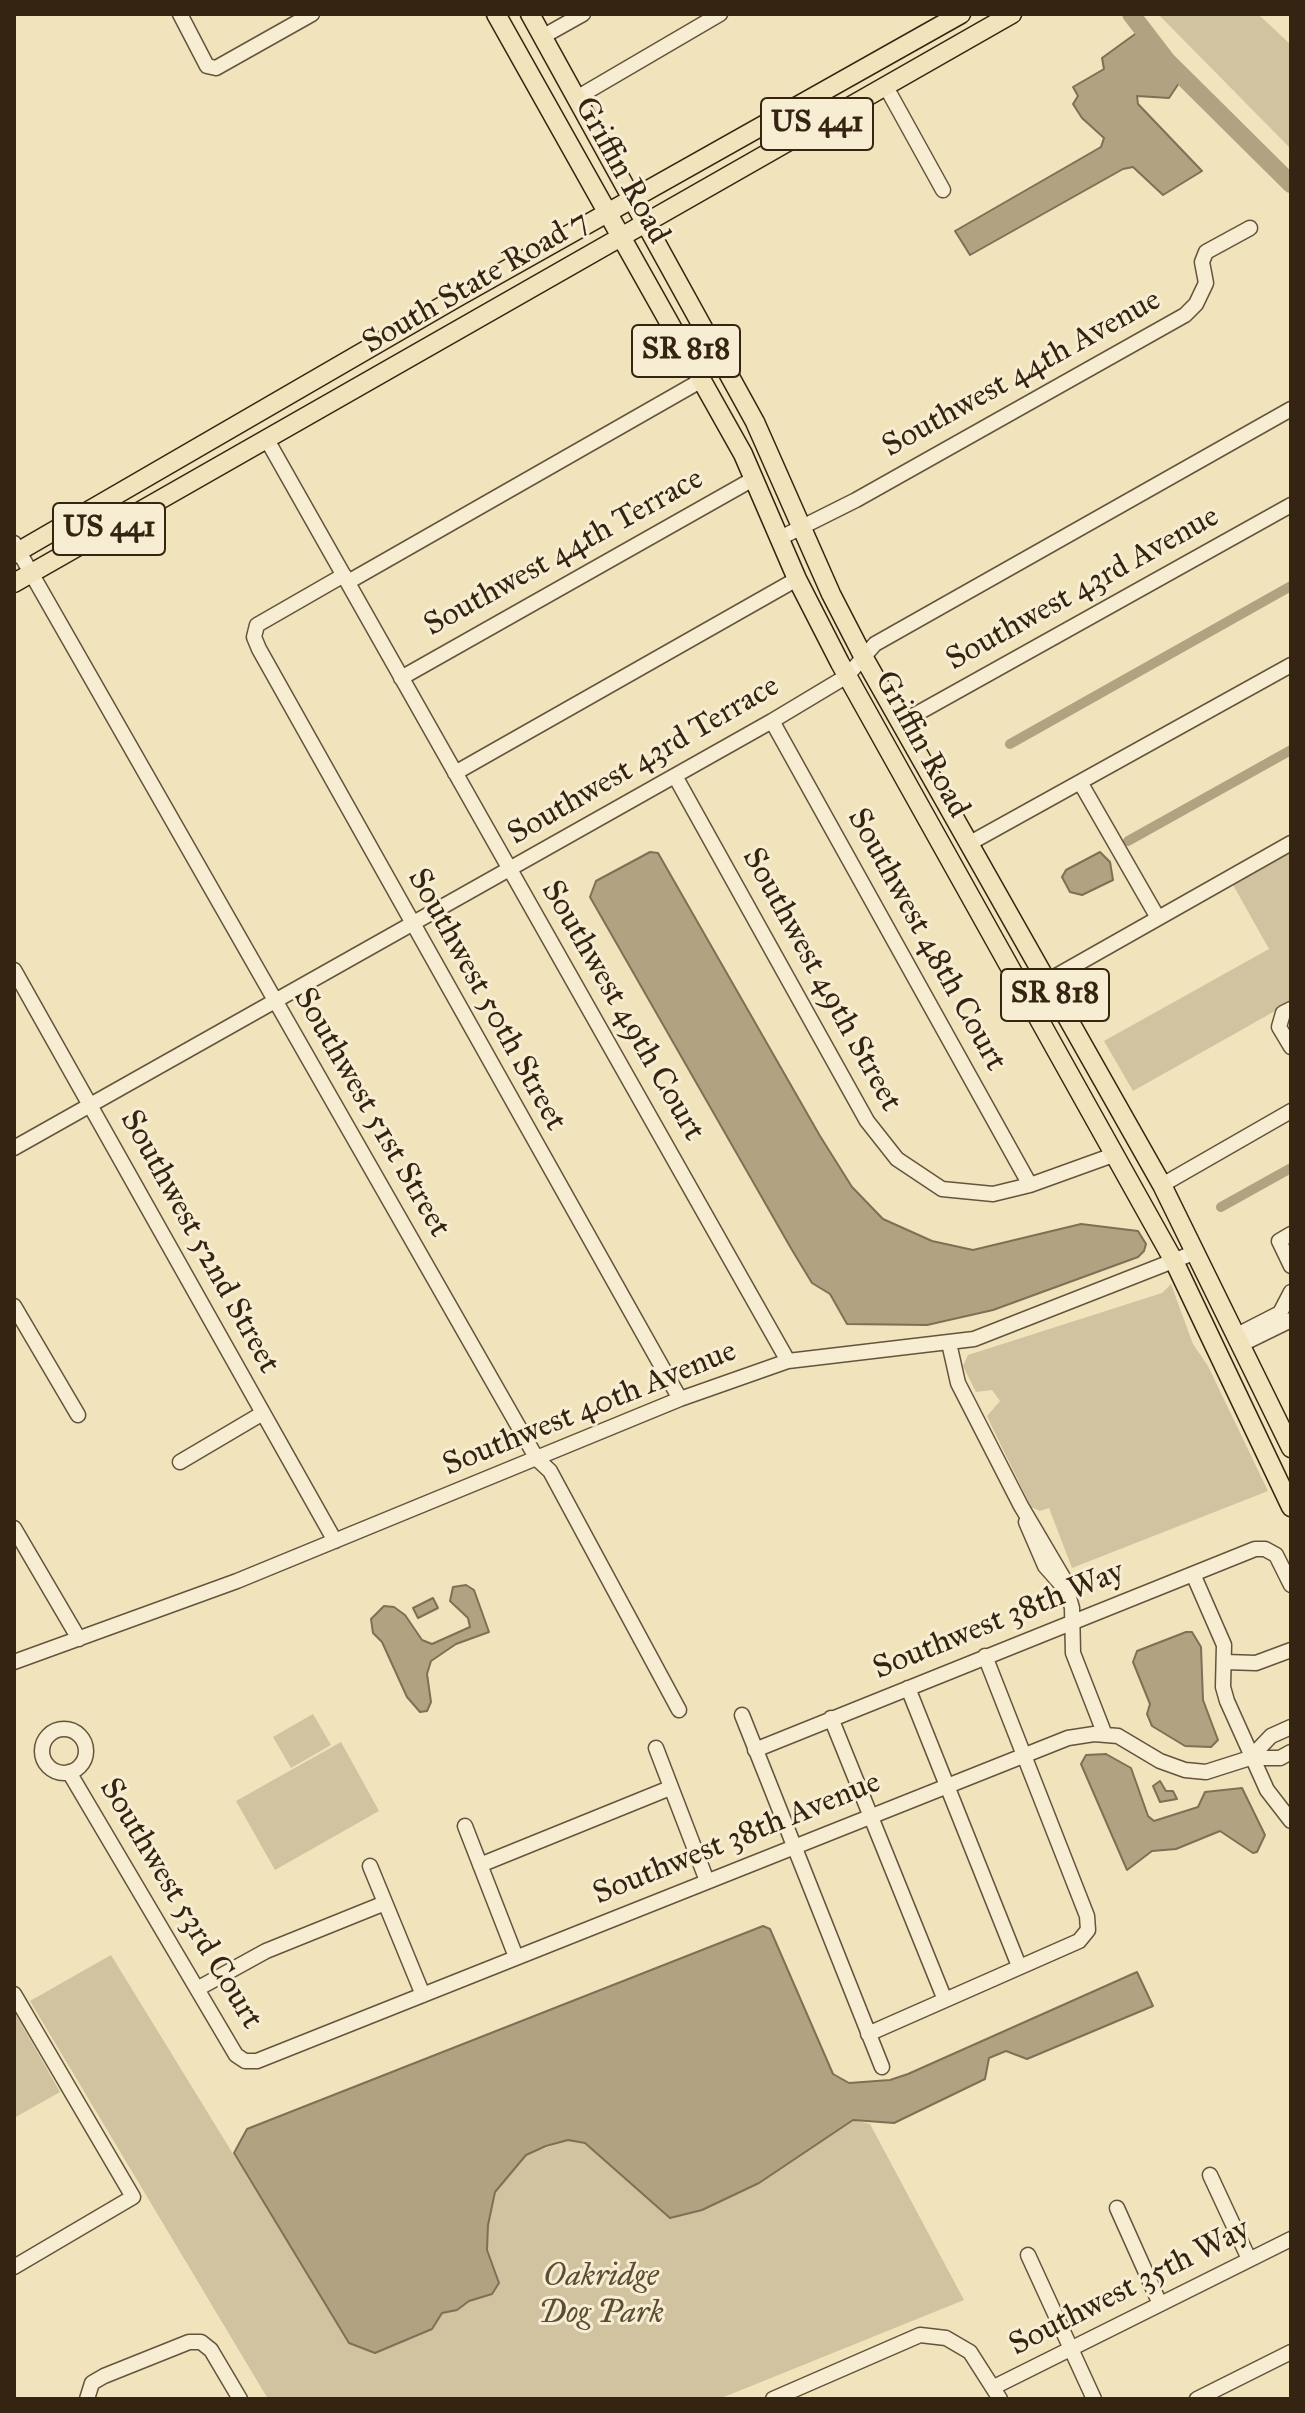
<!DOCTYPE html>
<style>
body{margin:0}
#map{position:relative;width:1305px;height:2413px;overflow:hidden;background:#f1e3bc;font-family:"IM FELL Great Primer",serif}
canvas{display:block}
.frame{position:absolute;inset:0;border:16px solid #352411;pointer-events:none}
</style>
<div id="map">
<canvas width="1305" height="2413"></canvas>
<div class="frame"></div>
</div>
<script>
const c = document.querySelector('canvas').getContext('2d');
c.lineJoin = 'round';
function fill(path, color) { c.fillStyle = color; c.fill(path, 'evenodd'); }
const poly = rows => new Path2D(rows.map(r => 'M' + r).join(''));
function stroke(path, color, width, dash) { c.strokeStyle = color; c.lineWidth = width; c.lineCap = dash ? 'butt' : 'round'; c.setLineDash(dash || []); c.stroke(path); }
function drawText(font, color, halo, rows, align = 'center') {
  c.font = font + ' "IM FELL Great Primer",serif'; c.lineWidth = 6; c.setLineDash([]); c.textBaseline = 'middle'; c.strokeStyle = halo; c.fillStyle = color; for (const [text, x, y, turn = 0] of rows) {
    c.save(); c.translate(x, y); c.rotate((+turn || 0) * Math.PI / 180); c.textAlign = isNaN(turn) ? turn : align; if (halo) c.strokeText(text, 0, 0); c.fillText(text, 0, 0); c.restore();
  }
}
const green = poly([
 [1158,14,1258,14,1291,45,1291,149],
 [1291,850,1291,1002,1133,1091,1104,1041,1269,949,1232,883],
 [1171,1284,1193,1344,1208,1366,1268,1491,1072,1568,1049,1508,1040,1511,1031,1507,993,1429,987,1416,1000,1401,992,1390,976,1392,963,1366,968,1355,1162,1293],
 [313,1714,331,1745,291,1768,273,1737],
 [341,1742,379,1811,275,1870,236,1801],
 [111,1955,349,2343,375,2353,442,2313,457,2310,469,2301,492,2293,497,2275,487,2250,488,2225,495,2191,526,2155,568,2140,585,2143,671,2218,759,2183,854,2120,870,2124,964,2300,719,2399,268,2399,30,2001],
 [14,2011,60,2092,14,2118]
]);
const water = poly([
 [1142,29,1179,83,1169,98,1137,96,1138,104,1202,171,1163,195,1133,167,1123,169,970,255,955,231,1101,147,1104,138,1082,118,1073,104,1078,96,1073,87,1104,69,1102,58,1142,29],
 [650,852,658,853,820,1136,852,1187,883,1219,932,1241,973,1250,1081,1224,1138,1231,1146,1244,1144,1251,1138,1257,993,1310,927,1325,847,1324,830,1294,812,1283,792,1250,590,897,596,881,650,852],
 [1100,852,1110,862,1113,880,1082,895,1070,892,1062,877,1066,870,1100,852],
 [466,1585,474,1590,489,1632,456,1644,431,1661,427,1674,431,1702,427,1711,420,1712,407,1697,382,1642,373,1633,371,1619,384,1606,394,1607,405,1615,422,1640,432,1644,470,1627,468,1618,450,1601,453,1587,466,1585],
 [433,1598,438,1608,418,1618,413,1608,433,1598],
 [1186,1632,1192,1632,1201,1647,1203,1700,1218,1740,1211,1747,1185,1746,1152,1726,1147,1714,1150,1704,1133,1662,1137,1651,1186,1632],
 [1106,1754,1131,1768,1148,1816,1154,1821,1198,1807,1205,1792,1242,1788,1265,1835,1257,1852,1253,1853,1220,1831,1176,1849,1152,1851,1127,1870,1081,1764,1086,1755,1106,1754],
 [1160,1781,1166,1791,1173,1791,1177,1799,1160,1802,1153,1786,1160,1781],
 [763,1926,770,1929,833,2074,849,2083,890,2080,908,2074,1137,1972,1153,2006,1027,2059,1006,2051,989,2058,985,2079,894,2123,853,2120,759,2183,702,2210,670,2218,585,2143,568,2140,546,2146,526,2155,495,2192,488,2225,487,2250,499,2283,492,2294,469,2301,457,2310,442,2313,432,2329,375,2353,349,2343,234,2153,247,2129,763,1926]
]);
const canal = poly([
 [1010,744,1291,586],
 [1128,841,1291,750],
 [1221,1207,1291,1168]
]);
const river = poly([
 [1131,14,1167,61,1291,184]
]);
const minor = poly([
 [180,14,207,66,216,68,312,14],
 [542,37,583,14],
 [885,85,943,190],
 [578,97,720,14],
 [266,438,788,1361],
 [780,538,856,500,1185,315,1196,304,1206,283,1202,262,1206,252,1250,228],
 [14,543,537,1459,550,1471,679,1710],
 [344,575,257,625,254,637,259,649,680,1399],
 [348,582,702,380],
 [401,678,755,478],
 [772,721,1030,1185],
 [902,722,1291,505],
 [455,773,797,579],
 [675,776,867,1121,897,1159,942,1189,993,1194,1030,1185,1116,1154],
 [1080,782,1158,918],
 [970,843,1291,665],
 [14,970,335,1541],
 [1026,993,1291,843],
 [1291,1009,1283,1013,1279,1027,1291,1047],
 [14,1148,772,721,847,676,875,644,1291,409],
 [1162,1185,1291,1111],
 [1291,1234,1279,1241,1291,1266],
 [14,1306,78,1415],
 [1237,1335,1280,1313,1291,1292],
 [949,1343,958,1383,1021,1506,1064,1579,1072,1608,1073,1653,1105,1735],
 [1242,1344,1291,1320],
 [180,1462,263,1413],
 [1026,1522,1045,1566,1060,1583],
 [14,1528,79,1639],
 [1193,1574,1224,1645,1223,1687,1227,1701,1267,1790,1291,1821],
 [14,1662,237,1581,680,1399,788,1361,974,1339,1196,1252],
 [1225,1662,1256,1663,1291,1650],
 [908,1688,1019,1966],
 [742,1715,882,2067],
 [831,1718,945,2000],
 '42 1751a22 22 0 1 1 44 0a22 22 0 1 1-44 0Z',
 [656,1748,707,1881],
 [755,1750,1255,1549,1265,1549,1276,1555,1291,1585],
 [1250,1758,1280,1758,1291,1752],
 [69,1772,236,2055,245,2061,257,2061,1068,1738,1094,1734,1118,1736,1160,1761,1185,1770,1206,1772,1250,1758,1271,1736,1291,1727],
 [465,1826,516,1957],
 [480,1865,670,1788],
 [370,1866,423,1995],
 [197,1989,266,1951,385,1903],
 [14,1994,133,2197,14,2267],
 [868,2034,1079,1941,1088,1930,1087,1916,985,1656],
 [1210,2175,1249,2259],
 [1117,2208,1160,2304],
 [1028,2255,1094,2399],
 [994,2387,1291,2239],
 [87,2399,92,2383,104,2376,189,2342,201,2342,211,2350,240,2399],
 [773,2399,920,2335,946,2338,970,2352,1000,2399],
 [1197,2399,1291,2352]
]);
const major = poly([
 [496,14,743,454,797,579,840,663,1175,1263,1291,1507],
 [530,14,755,422,831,594,864,658,1162,1185,1291,1448],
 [14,554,456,298,961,14],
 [14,583,1012,14]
]);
const shields = [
 [817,124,112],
 [686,351,108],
 [109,529,112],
 [1055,995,108]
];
const shieldNames = [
 ["US 441",817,124],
 ["SR 818",686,351],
 ["US 441",109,529],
 ["SR 818",1055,995]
];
const streetNames = [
 ["Griffin Road",621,171,61],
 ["South State Road 7",476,283,-30],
 ["Southwest 44th Avenue",1022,374,-29],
 ["Southwest 44th Terrace",564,553,-29],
 ["Southwest 43rd Avenue",1083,589,-29],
 ["Griffin Road",921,745,61],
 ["Southwest 43rd Terrace",644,761,-30],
 ["Southwest 48th Court",926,940,61],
 ["Southwest 49th Street",821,980,61],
 ["Southwest 50th Street",486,1000,61],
 ["Southwest 49th Court",622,1011,60],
 ["Southwest 51st Street",371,1113,60],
 ["Southwest 52nd Street",199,1242,61],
 ["Southwest 40th Avenue",590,1409,-22],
 ["Southwest 38th Way",999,1621,-22],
 ["Southwest 38th Avenue",737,1839,-22],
 ["Southwest 53rd Court",180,1904,59],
 ["Southwest 35th Way",1130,2288,-27]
];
const parkNames = [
 ["Oakridge",601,2277],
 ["Dog Park",601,2314]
];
fill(green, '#d1c39f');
fill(water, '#b1a282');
stroke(water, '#7f7055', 2);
stroke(canal, '#b1a282', 10);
stroke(river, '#b1a282', 18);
stroke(minor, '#64543c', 17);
stroke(major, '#352411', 21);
stroke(minor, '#f6edd3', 14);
stroke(major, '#f1e3bc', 18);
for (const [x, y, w] of shields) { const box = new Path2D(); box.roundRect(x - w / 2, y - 26, w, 52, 6); c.fillStyle = '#f6edd3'; c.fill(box); stroke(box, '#352411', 2); }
drawText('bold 30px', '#352411', null, shieldNames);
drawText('32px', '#352411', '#f6edd3', streetNames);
drawText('italic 32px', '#5c4c34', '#f6edd3', parkNames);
</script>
